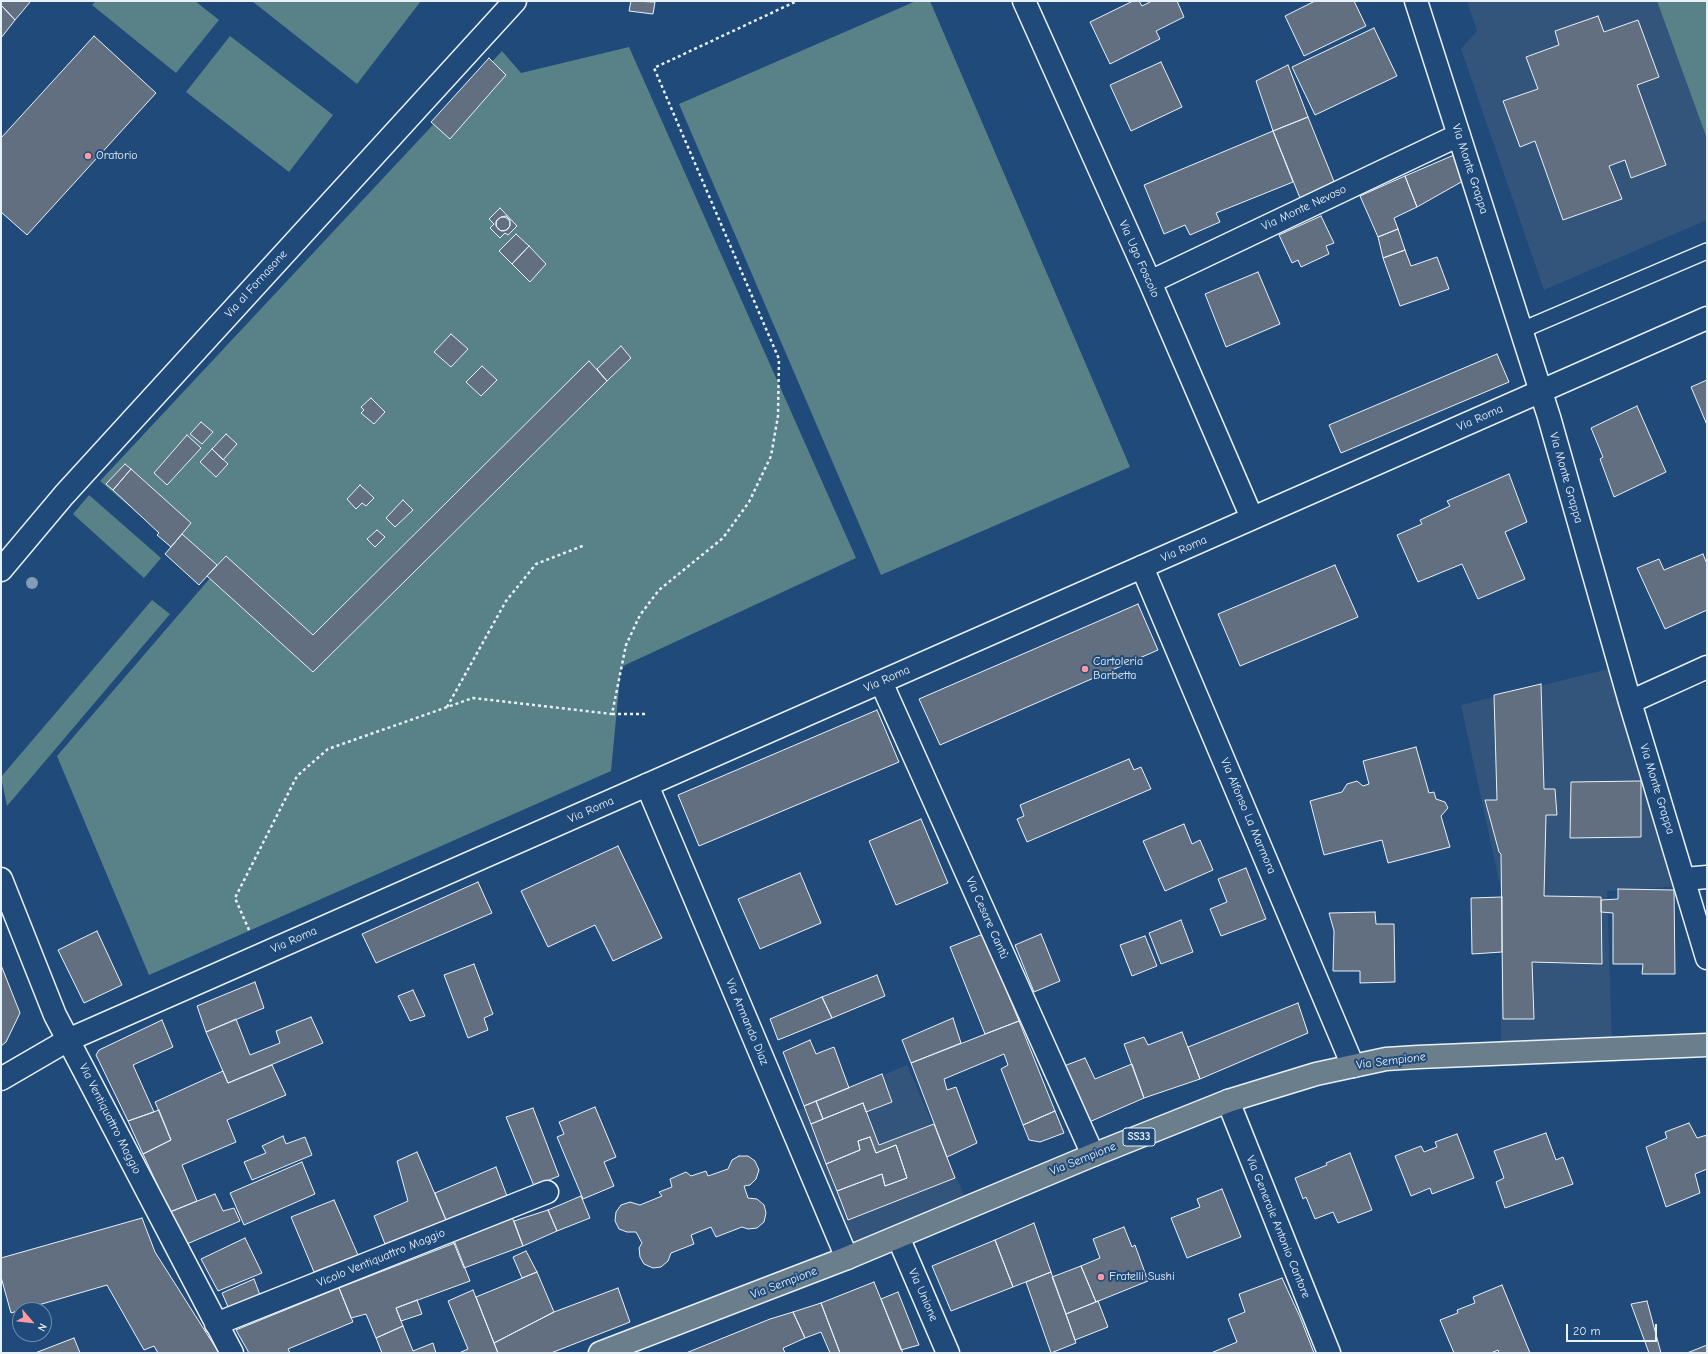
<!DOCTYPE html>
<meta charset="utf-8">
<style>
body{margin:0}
#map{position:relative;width:1708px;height:1354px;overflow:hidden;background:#1f4a7a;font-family:"Comic Neue",sans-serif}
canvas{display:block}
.frame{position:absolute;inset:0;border:2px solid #e8f1f8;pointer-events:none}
.north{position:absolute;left:12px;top:1302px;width:40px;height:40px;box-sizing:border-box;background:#1f4a7a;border:1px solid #6f8dac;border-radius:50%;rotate:118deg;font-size:11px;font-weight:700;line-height:16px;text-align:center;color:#e8f1f8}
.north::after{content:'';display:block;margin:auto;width:14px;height:18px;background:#ff9aa2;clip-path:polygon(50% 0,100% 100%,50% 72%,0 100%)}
.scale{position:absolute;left:1566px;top:1324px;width:91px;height:18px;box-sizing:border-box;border:2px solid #e8f1f8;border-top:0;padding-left:5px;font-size:12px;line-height:14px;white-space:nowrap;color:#e8f1f8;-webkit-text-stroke:3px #1f4a7a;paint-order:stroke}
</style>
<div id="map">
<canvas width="1708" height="1354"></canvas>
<div class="frame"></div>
<div class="north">N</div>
<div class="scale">20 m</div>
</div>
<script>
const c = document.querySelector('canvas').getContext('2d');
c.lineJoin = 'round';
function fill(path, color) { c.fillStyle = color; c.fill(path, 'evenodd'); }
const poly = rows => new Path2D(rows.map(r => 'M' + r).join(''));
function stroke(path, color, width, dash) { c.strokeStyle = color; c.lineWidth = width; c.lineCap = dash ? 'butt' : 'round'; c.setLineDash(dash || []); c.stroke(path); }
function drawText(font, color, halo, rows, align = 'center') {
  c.font = font + ' "Comic Neue",sans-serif'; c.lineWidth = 4; c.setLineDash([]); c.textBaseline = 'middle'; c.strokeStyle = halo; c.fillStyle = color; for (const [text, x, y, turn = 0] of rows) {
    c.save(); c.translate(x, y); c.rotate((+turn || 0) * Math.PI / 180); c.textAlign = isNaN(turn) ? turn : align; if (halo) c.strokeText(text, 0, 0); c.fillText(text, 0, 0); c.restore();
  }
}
const built = poly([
 [1467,1,1657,1,1707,139,1707,220,1544,290,1461,49,1477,31],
 [1613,668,1679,886,1607,891,1612,1042,1501,1047,1501,890,1461,705],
 [907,1065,967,1202,851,1250,794,1112]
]);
const green = poly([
 [96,1,195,1,219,20,176,73,92,5],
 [252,1,421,1,357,84],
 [916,1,930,1,1130,467,881,575,679,104],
 [1657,1,1707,1,1707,139],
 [230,36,333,115,289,172,186,92],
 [629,47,856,558,621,667,611,771,149,975,57,756,211,577,100,481,502,51,521,73],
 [89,495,161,558,144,578,73,514],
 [152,600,170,614,7,806,1,777]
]);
const building = poly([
 [1,1,31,1,15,20,1,5,1,1],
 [631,1,655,2,653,14,629,11,631,1],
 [1133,1,1139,1,1142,6,1152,1,1177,1,1184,17,1156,31,1160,39,1110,64,1090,22,1133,1],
 [1315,1,1354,1,1366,26,1304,56,1285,16,1315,1],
 [1,5,15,20,1,38,1,5],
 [1598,16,1604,32,1638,20,1659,77,1637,85,1666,165,1631,178,1625,160,1609,166,1622,199,1563,220,1535,141,1520,147,1503,101,1538,89,1526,57,1559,45,1555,31,1598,16],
 [1374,28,1397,76,1315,115,1292,67,1374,28],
 [94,36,156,93,27,235,1,212,1,138,94,36],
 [489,58,506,75,450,139,431,122,489,58],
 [1161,62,1182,107,1131,131,1110,85,1161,62],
 [1288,65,1308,117,1273,131,1256,81,1288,65],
 [1308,117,1335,184,1300,198,1273,131,1308,117],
 [1273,131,1293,182,1216,213,1220,222,1190,235,1185,225,1164,234,1144,185,1273,131],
 [1454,155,1463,181,1417,207,1405,176,1454,155],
 [1405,176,1417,207,1394,218,1398,229,1378,237,1360,196,1405,176],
 [500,208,517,226,508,235,505,233,500,238,490,228,494,224,489,219,500,208],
 [506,216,510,220,510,226,506,230,501,231,496,226,496,221,501,217,506,216],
 [1321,216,1334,243,1326,246,1329,254,1301,267,1298,260,1292,263,1279,235,1321,216],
 '496 224a7 7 0 1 1 14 0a7 7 0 1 1-14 0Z',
 [1398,229,1405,250,1383,258,1378,237,1398,229],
 [516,234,529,246,512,264,499,251,516,234],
 [529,246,546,264,530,282,512,264,529,246],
 [1405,250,1411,266,1437,257,1449,289,1400,306,1383,258,1405,250],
 [1258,272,1280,324,1226,347,1205,294,1258,272],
 [451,334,468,349,451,367,434,352,451,334],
 [621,346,631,358,607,381,597,369,621,346],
 [1497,354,1509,382,1341,453,1329,425,1497,354],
 [589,361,607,381,313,672,207,576,226,556,313,635,589,361],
 [482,366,497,380,481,396,466,382,482,366],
 [1707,380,1707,425,1691,387,1707,380],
 [371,398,385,412,374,424,361,413,364,410,361,407,371,398],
 [1637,406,1666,472,1614,497,1600,459,1603,457,1591,428,1637,406],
 [201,422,213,432,202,444,190,434,201,422],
 [226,434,237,444,223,460,212,449,226,434],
 [187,435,201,448,167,485,154,473,187,435],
 [212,449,228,464,216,477,200,462,212,449],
 [125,464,131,469,113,490,106,484,125,464],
 [131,469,191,523,171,547,157,535,159,533,113,490,131,469],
 [1509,474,1527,522,1505,532,1525,579,1478,599,1462,564,1418,582,1397,535,1422,524,1420,520,1450,506,1447,501,1509,474],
 [360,485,374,498,366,506,362,503,356,509,347,499,360,485],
 [403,500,413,510,395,527,386,518,403,500],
 [377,530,385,537,375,547,367,539,377,530],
 [182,534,217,565,199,585,165,554,182,534],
 [1703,554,1707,564,1707,610,1665,629,1637,568,1659,559,1664,570,1703,554],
 [1335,565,1358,617,1240,666,1218,614,1335,565],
 [1138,604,1158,650,940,745,919,699,1138,604],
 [1541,684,1544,789,1555,789,1557,815,1546,815,1544,896,1601,897,1602,964,1532,962,1534,1019,1503,1019,1501,854,1499,852,1485,800,1497,800,1494,695,1541,684],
 [877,710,899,762,699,846,678,795,877,710],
 [1416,747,1429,793,1434,792,1436,799,1445,802,1448,808,1441,816,1450,847,1388,863,1382,840,1324,855,1310,801,1342,792,1347,784,1357,781,1363,786,1369,784,1363,761,1416,747],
 [1129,759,1134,770,1141,767,1151,789,1027,842,1017,819,1024,816,1020,805,1129,759],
 [1641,781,1641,837,1570,838,1571,782,1641,781],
 [921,819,948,883,896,905,869,841,921,819],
 [1184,824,1192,844,1200,840,1213,870,1165,891,1143,841,1184,824],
 [618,846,662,938,613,961,595,925,548,947,521,891,618,846],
 [1246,868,1266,919,1221,936,1210,909,1227,902,1218,879,1246,868],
 [800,873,821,923,760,949,738,899,800,873],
 [478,882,492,913,376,963,362,934,478,882],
 [1618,889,1674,890,1675,974,1642,974,1643,964,1613,964,1613,913,1601,912,1601,900,1618,899,1618,889],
 [1502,897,1502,952,1472,954,1471,898,1502,897],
 [1375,912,1376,924,1394,924,1395,982,1360,983,1360,971,1333,971,1334,931,1329,913,1375,912],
 [1181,920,1193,952,1161,964,1149,933,1181,920],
 [97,931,122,985,84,1003,58,950,97,931],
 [983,934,1019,1021,985,1034,950,947,983,934],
 [1041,934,1060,981,1034,992,1015,945,1041,934],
 [1145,936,1157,966,1132,976,1120,945,1145,936],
 [474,964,493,1014,484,1018,488,1030,468,1038,444,975,474,964],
 [1,965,20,1013,6,1042,1,1046,1,965],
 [877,975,885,996,832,1018,822,997,877,975],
 [255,982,264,1008,206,1032,197,1006,255,982],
 [413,990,425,1016,410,1021,398,996,413,990],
 [822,997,832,1018,778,1040,770,1019,822,997],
 [1298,1003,1308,1033,1200,1079,1188,1047,1298,1003],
 [311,1017,323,1043,228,1083,206,1032,236,1019,250,1055,280,1043,276,1031,311,1017],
 [953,1018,961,1043,911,1063,902,1040,953,1018],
 [162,1020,173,1047,133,1065,154,1112,128,1121,96,1055,99,1050,162,1020],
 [1019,1021,1055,1111,1023,1125,1001,1069,1008,1065,1004,1054,944,1079,947,1090,956,1087,977,1143,947,1157,911,1063,1019,1021],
 [1182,1032,1200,1079,1144,1098,1124,1044,1144,1037,1148,1045,1182,1032],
 [810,1040,816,1054,834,1047,849,1088,804,1106,783,1052,810,1040],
 [1085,1058,1095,1079,1132,1064,1144,1098,1087,1123,1064,1066,1085,1058],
 [272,1065,286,1095,227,1120,236,1142,182,1165,197,1201,170,1212,143,1154,171,1140,155,1102,223,1071,228,1083,272,1065],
 [882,1074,892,1102,866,1112,863,1103,823,1119,816,1101,882,1074],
 [816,1101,823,1119,811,1124,804,1106,816,1101],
 [863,1103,879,1145,934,1124,955,1178,848,1220,837,1191,882,1174,885,1186,907,1178,896,1145,876,1153,870,1137,858,1141,860,1150,826,1164,811,1124,863,1103],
 [595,1107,616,1157,604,1162,614,1186,583,1199,557,1137,564,1134,559,1122,595,1107],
 [533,1108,559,1176,534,1186,506,1117,533,1108],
 [159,1110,171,1140,143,1154,128,1121,159,1110],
 [1055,1111,1064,1133,1040,1142,1029,1140,1023,1125,1055,1111],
 [1689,1123,1697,1138,1707,1135,1707,1169,1695,1174,1700,1193,1666,1207,1646,1147,1667,1138,1665,1132,1689,1123],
 [1546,1133,1556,1160,1563,1157,1573,1184,1505,1208,1496,1182,1504,1178,1494,1151,1546,1133],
 [1457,1134,1474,1178,1432,1194,1430,1188,1411,1196,1395,1156,1421,1146,1424,1152,1437,1147,1435,1142,1457,1134],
 [283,1136,286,1144,305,1137,312,1155,252,1180,244,1162,266,1153,262,1146,283,1136],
 [870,1137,876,1153,896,1145,907,1178,885,1186,882,1174,837,1191,826,1164,860,1150,858,1141,870,1137],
 [417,1152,446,1220,385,1244,374,1216,408,1201,397,1161,417,1152],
 [1350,1153,1372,1210,1338,1223,1333,1212,1315,1219,1306,1197,1303,1199,1295,1178,1327,1165,1326,1163,1350,1153],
 [739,1156,748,1156,755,1161,759,1170,756,1179,750,1185,744,1186,748,1198,757,1199,764,1205,766,1213,764,1222,757,1228,748,1229,742,1227,716,1237,711,1227,691,1235,694,1244,671,1253,668,1261,661,1267,653,1268,644,1264,640,1257,639,1248,642,1243,636,1232,627,1232,619,1229,615,1221,616,1212,621,1205,630,1202,640,1205,662,1196,659,1192,672,1187,670,1179,686,1172,691,1176,706,1171,708,1176,728,1169,732,1160,739,1156],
 [302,1162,315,1194,244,1225,230,1193,302,1162],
 [496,1167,507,1196,446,1220,435,1193,496,1167],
 [1222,1189,1241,1237,1187,1258,1171,1218,1200,1207,1197,1199,1222,1189],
 [215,1194,223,1211,234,1208,240,1221,187,1244,170,1212,215,1194],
 [581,1196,590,1218,557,1231,548,1210,581,1196],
 [334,1200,358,1255,314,1272,291,1217,334,1200],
 [548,1210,557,1231,523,1246,514,1221,548,1210],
 [512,1217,523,1246,464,1268,453,1241,512,1217],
 [142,1218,155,1252,219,1353,158,1353,154,1346,144,1350,107,1285,11,1313,1,1277,1,1258,142,1218],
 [1034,1223,1051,1272,1013,1287,995,1240,1034,1223],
 [1124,1227,1132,1247,1135,1245,1148,1281,1096,1302,1081,1266,1100,1258,1093,1239,1124,1227],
 [245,1238,262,1273,218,1291,201,1259,245,1238],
 [995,1240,1013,1287,951,1311,932,1266,995,1240],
 [455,1243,470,1281,396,1308,403,1326,376,1338,366,1314,351,1318,339,1288,455,1243],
 [526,1251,537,1272,522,1278,513,1257,526,1251],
 [1081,1266,1096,1302,1066,1314,1052,1277,1081,1266],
 [537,1272,554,1312,494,1343,476,1297,537,1272],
 [1051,1272,1076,1343,1051,1353,1026,1282,1051,1272],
 [1282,1278,1300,1317,1314,1353,1211,1353,1237,1342,1228,1319,1245,1312,1239,1294,1282,1278],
 [254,1279,260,1295,229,1309,222,1293,254,1279],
 [874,1282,903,1353,840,1353,821,1303,874,1282],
 [1502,1285,1530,1353,1499,1353,1498,1350,1491,1353,1454,1353,1440,1320,1458,1313,1457,1310,1475,1303,1473,1297,1502,1285],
 [339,1288,353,1322,288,1349,290,1353,249,1353,236,1330,339,1288],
 [618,1288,630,1322,551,1353,498,1353,494,1343,554,1312,618,1288],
 [473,1290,494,1343,498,1353,459,1353,468,1349,448,1301,473,1290],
 [898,1292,919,1345,901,1350,881,1299,898,1292],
 [417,1300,422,1314,401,1321,396,1308,417,1300],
 [1098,1301,1108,1327,1075,1340,1066,1314,1098,1301],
 [1647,1301,1661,1353,1649,1353,1631,1304,1647,1301],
 [821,1303,840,1353,830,1353,821,1332,805,1338,793,1312,821,1303],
 [793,1312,805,1338,783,1348,785,1353,686,1353,770,1319,793,1312],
 [403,1326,413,1351,433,1343,436,1353,382,1353,376,1338,403,1326],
 [74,1338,80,1353,35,1353,74,1338],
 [1707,1345,1707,1353,1687,1353,1707,1345]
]);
const path = poly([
 [447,707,506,601,536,564,585,545],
 [612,714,645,714],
 [249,930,235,898,297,776,328,749,473,698,612,714,626,645,640,615,659,590,723,538,749,502,771,456,778,416,779,359,654,68,797,1]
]);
const lane = poly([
 [1522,330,1707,251]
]);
const street = poly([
 [1024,1,1150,282,1252,518],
 [1416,1,1549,417,1630,702,1707,958],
 [1150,282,1459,135],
 [1142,567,1353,1066],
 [1,570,64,495,515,1],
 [881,682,1093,1155],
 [1630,702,1707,667],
 [647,785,847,1258],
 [1,879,55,1015,232,1353],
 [1684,879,1707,877],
 [1228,1101,1329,1353],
 [898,1237,948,1353],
 [216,1324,547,1192]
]);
const secondary = poly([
 [1,1079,68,1040,1707,318]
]);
const primary = poly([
 [600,1353,847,1258,1093,1155,1228,1101,1316,1074,1386,1059,1418,1057,1707,1045]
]);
const trees = [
 [32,583]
];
const markers = [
 [88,156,4,"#ff9aa2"],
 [1085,669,4,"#ff9aa2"],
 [1101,1277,4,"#ff9aa2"]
];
const shields = [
 [1139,1137,32]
];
const shieldNames = [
 ["SS33",1139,1137]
];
const poiNames = [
 ["Oratorio",96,156],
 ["Cartoleria",1093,662],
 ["Barbetta",1093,676],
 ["Fratelli Sushi",1109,1277]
];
const streetNames = [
 ["Via Monte Grappa",1470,169,72],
 ["Via Monte Nevoso",1304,208,-25],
 ["Via Ugo Foscolo",1139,259,66],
 ["Via al Fornasone",256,284,-48],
 ["Via Roma",1480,418,-24],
 ["Via Monte Grappa",1566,478,74],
 ["Via Roma",1184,549,-24],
 ["Via Roma",887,679,-24],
 ["Via Monte Grappa",1657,789,73],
 ["Via Roma",591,810,-24],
 ["Via Alfonso La Marmora",1248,816,67],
 ["Via Cesare Cantù",987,918,66],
 ["Via Roma",294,940,-24],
 ["Via Armando Diaz",747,1022,67],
 ["Via Sempione",1391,1061,-7],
 ["Via Ventiquattro Maggio",110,1119,63],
 ["Via Sempione",1083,1159,-22],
 ["Via Generale Antonio Cantore",1278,1227,68],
 ["Vicolo Ventiquattro Maggio",381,1258,-22],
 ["Via Sempione",784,1283,-21],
 ["Via Unione",923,1295,66]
];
fill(built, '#33557c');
fill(green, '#598288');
fill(building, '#616f80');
stroke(building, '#e8f1f8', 1);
stroke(lane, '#e8f1f8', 18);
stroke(street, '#e8f1f8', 25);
stroke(secondary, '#e8f1f8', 25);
stroke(primary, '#e8f1f8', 25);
stroke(path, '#e8f1f8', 2.5, [3, 3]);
stroke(lane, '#1f4a7a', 15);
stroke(street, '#1f4a7a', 22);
stroke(secondary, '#1f4a7a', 22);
stroke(primary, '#6b7e8b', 22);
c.fillStyle = '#829cb6';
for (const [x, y] of trees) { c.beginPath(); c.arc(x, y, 6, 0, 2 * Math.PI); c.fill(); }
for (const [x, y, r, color] of markers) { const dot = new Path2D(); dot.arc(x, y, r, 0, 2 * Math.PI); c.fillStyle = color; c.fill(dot); stroke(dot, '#1f4a7a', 1.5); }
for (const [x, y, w] of shields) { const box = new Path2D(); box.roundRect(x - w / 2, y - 9, w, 18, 3); c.fillStyle = '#1f4a7a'; c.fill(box); stroke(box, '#e8f1f8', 1); }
drawText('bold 11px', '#e8f1f8', null, shieldNames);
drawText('12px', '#e8f1f8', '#1f4a7a', poiNames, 'left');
drawText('12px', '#e8f1f8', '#1f4a7a', streetNames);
</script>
